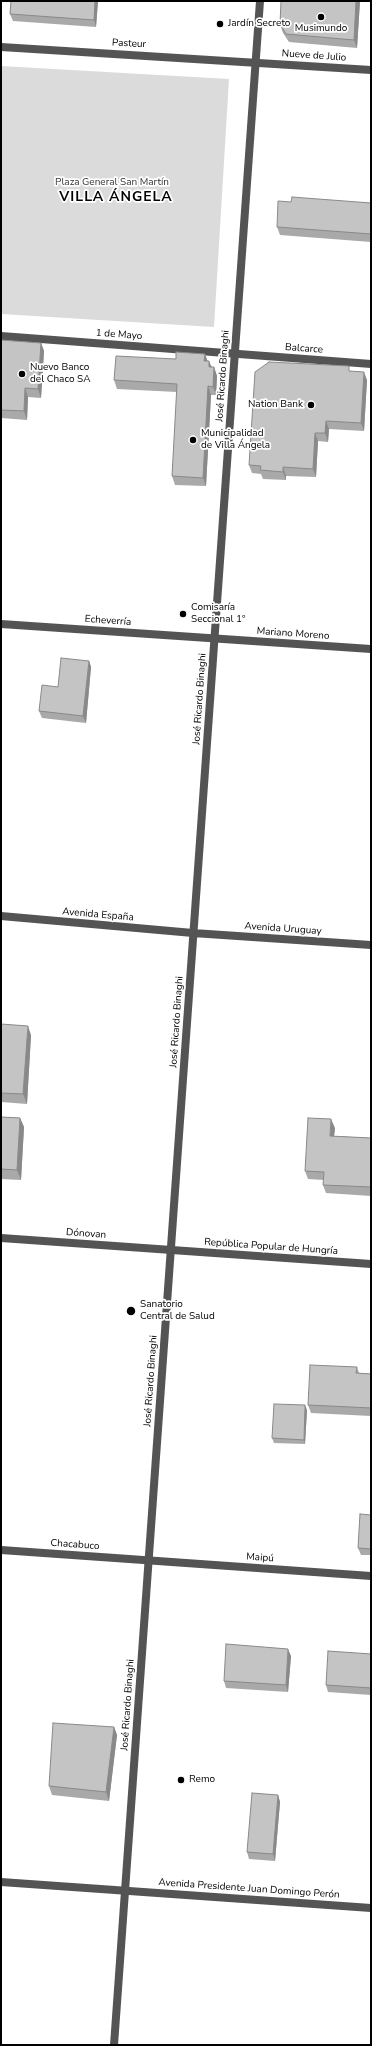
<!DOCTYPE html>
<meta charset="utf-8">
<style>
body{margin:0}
#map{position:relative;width:372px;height:2046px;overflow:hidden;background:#fff;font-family:"Nunito Sans",sans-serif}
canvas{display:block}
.frame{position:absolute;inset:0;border:2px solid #000;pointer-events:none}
</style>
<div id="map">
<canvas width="372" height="2046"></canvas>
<div class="frame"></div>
</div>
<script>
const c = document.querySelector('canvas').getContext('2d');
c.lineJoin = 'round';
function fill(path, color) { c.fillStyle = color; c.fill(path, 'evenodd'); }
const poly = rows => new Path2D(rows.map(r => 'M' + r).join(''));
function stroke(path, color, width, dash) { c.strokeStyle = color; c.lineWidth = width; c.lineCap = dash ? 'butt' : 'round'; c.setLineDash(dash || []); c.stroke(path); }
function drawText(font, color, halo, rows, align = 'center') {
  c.font = font + ' "Nunito Sans",sans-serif'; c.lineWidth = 3.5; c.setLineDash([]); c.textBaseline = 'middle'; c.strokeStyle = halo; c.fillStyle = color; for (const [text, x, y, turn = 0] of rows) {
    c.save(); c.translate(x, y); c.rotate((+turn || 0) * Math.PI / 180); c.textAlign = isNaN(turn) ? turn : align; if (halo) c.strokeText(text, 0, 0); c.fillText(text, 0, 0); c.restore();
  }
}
const green = poly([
 [1,66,229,79,214,327,1,314]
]);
const minor = poly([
 [1,47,371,70],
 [1,336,371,364],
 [1,624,371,649],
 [1,1238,371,1264],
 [1,1550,371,1576],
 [1,1882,371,1908]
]);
const tertiary = poly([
 [1,916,193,933,371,945],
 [114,2045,260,1]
]);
const wall = poly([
 [11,1,98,1,96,27,13,21,10,14],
 [360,1,357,48,289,42,283,33,280,24],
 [371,203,371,242,280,235,277,227],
 [1,340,41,343,44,351,41,398,28,397,27,420,1,418],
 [205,354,207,361,212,367,214,367,217,376,216,395,211,395,206,486,175,485,172,476,177,392,117,389,114,380,176,359],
 [351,371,367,380,364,431,329,429,328,442,318,441,316,477,286,476,286,480,263,479,261,474,252,473,249,465],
 [89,661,91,667,86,723,42,718,39,711,58,687],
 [1,1024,31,1035,27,1104,1,1102],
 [1,1117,20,1118,24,1127,21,1180,1,1179],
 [335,1128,334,1136,371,1138,371,1196,326,1193,323,1185,324,1180,308,1179,305,1171],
 [357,1367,359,1373,371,1374,371,1416,311,1413,308,1405],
 [307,1410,305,1444,274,1443,272,1438],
 [371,1515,371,1555,361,1555,358,1548],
 [371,1654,371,1695,328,1692,326,1685],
 [291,1656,288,1692,226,1688,224,1681],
 [114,1727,117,1735,109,1801,52,1795,49,1786],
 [278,1795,280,1802,275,1861,249,1859,247,1852]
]);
const shadedWall = poly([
 [95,1,98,1,96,27,94,20],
 [356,1,360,1,357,48,354,40],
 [41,343,44,351,41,398,38,389],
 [205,354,208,362,204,361],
 [209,361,213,370,209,367],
 [214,367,217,376,216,395,213,387],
 [364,372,367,380,364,431,361,423],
 [208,386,211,395,206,486,203,478],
 [25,388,28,397,27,420,24,411],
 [326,421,329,429,328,442,325,433],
 [315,433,318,441,316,477,313,469],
 [283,467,286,476,286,480,283,472],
 [89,661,91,667,86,723,83,716],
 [28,1026,31,1035,27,1104,23,1094],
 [20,1118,24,1127,21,1180,17,1170],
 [331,1119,335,1128,333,1144,330,1136],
 [305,1405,307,1410,305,1444,304,1440],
 [288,1649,291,1656,288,1692,286,1685],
 [114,1727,117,1735,109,1801,106,1792],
 [278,1795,280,1802,275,1861,273,1854]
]);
const building = poly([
 [11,1,95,1,94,20,10,14,11,1],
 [281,1,356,1,354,40,286,34,280,24,281,1],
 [292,197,371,203,371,234,277,227,278,201,291,202,292,197],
 [1,340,41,343,38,389,25,388,24,411,1,410,1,340],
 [176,352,205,354,204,361,209,361,209,367,214,367,213,387,208,386,203,478,172,476,177,384,114,380,116,356,176,359,176,352],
 [269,362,349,366,349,371,364,372,361,423,326,421,325,433,315,433,313,469,283,467,283,472,260,470,261,466,249,465,255,372,269,362],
 [61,658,89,661,83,716,39,711,42,685,58,687,61,658],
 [1,1024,28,1026,23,1094,1,1093,1,1024],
 [1,1117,20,1118,17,1170,1,1169,1,1117],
 [308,1118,331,1119,330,1136,371,1138,371,1187,323,1185,324,1172,305,1171,308,1118],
 [310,1365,357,1367,356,1373,371,1374,371,1408,308,1405,310,1365],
 [274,1404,305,1405,304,1440,272,1438,274,1404],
 [360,1514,371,1515,371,1549,358,1548,360,1514],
 [226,1644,288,1649,286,1685,224,1681,226,1644],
 [328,1651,371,1654,371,1688,326,1685,328,1651],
 [53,1723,114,1727,106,1792,49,1786,53,1723],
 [252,1793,278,1795,273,1854,247,1852,252,1793]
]);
const markers = [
 [321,17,4,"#000"],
 [220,24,4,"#000"],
 [22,374,4,"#000"],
 [311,405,4,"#000"],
 [193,440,4,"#000"],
 [183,614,4,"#000"],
 [131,1311,5,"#000"],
 [181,1780,4,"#000"]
];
const poiNames = [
 ["Jardín Secreto",228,24],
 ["Musimundo",321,29,"center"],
 ["Nuevo Banco",30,368],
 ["del Chaco SA",30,380],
 ["Nation Bank",303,405,"right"],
 ["Municipalidad",201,434],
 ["de Villa Ángela",201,446],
 ["Comisaría",191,608],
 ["Seccional 1º",191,620],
 ["Sanatorio",140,1305],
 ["Central de Salud",140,1317],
 ["Remo",189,1780]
];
const streetNames = [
 ["Pasteur",129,44,3],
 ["Nueve de Julio",314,56,4],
 ["1 de Mayo",119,335,4],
 ["Balcarce",304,349,4],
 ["José Ricardo Binaghi",223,376,-86],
 ["Echeverría",108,621,4],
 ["Mariano Moreno",293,634,4],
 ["José Ricardo Binaghi",200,699,-86],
 ["Avenida España",98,915,5],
 ["Avenida Uruguay",283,929,4],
 ["José Ricardo Binaghi",177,1022,-86],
 ["Dónovan",86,1234,4],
 ["República Popular de Hungría",271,1247,4],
 ["José Ricardo Binaghi",151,1381,-86],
 ["Chacabuco",75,1545,4],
 ["Maipú",260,1558,4],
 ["José Ricardo Binaghi",128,1705,-86],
 ["Avenida Presidente Juan Domingo Perón",249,1889,4]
];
const parkNames = [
 ["Plaza General San Martín",112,183]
];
const districtNames = [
 ["VILLA ÁNGELA",116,198]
];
fill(green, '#dbdbdb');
stroke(minor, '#545454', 8);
stroke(tertiary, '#545454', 8);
fill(wall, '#a9a9a9');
fill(shadedWall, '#898989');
fill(building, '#c4c4c4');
stroke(building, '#898989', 1);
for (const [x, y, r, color] of markers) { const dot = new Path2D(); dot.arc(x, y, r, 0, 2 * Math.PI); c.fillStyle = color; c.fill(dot); stroke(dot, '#fff', 1.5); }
drawText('10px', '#000', '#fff', poiNames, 'left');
drawText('10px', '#000', '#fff', streetNames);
drawText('10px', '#323232', '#fff', parkNames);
c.letterSpacing = '1px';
drawText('bold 14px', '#000', '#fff', districtNames);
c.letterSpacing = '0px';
</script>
